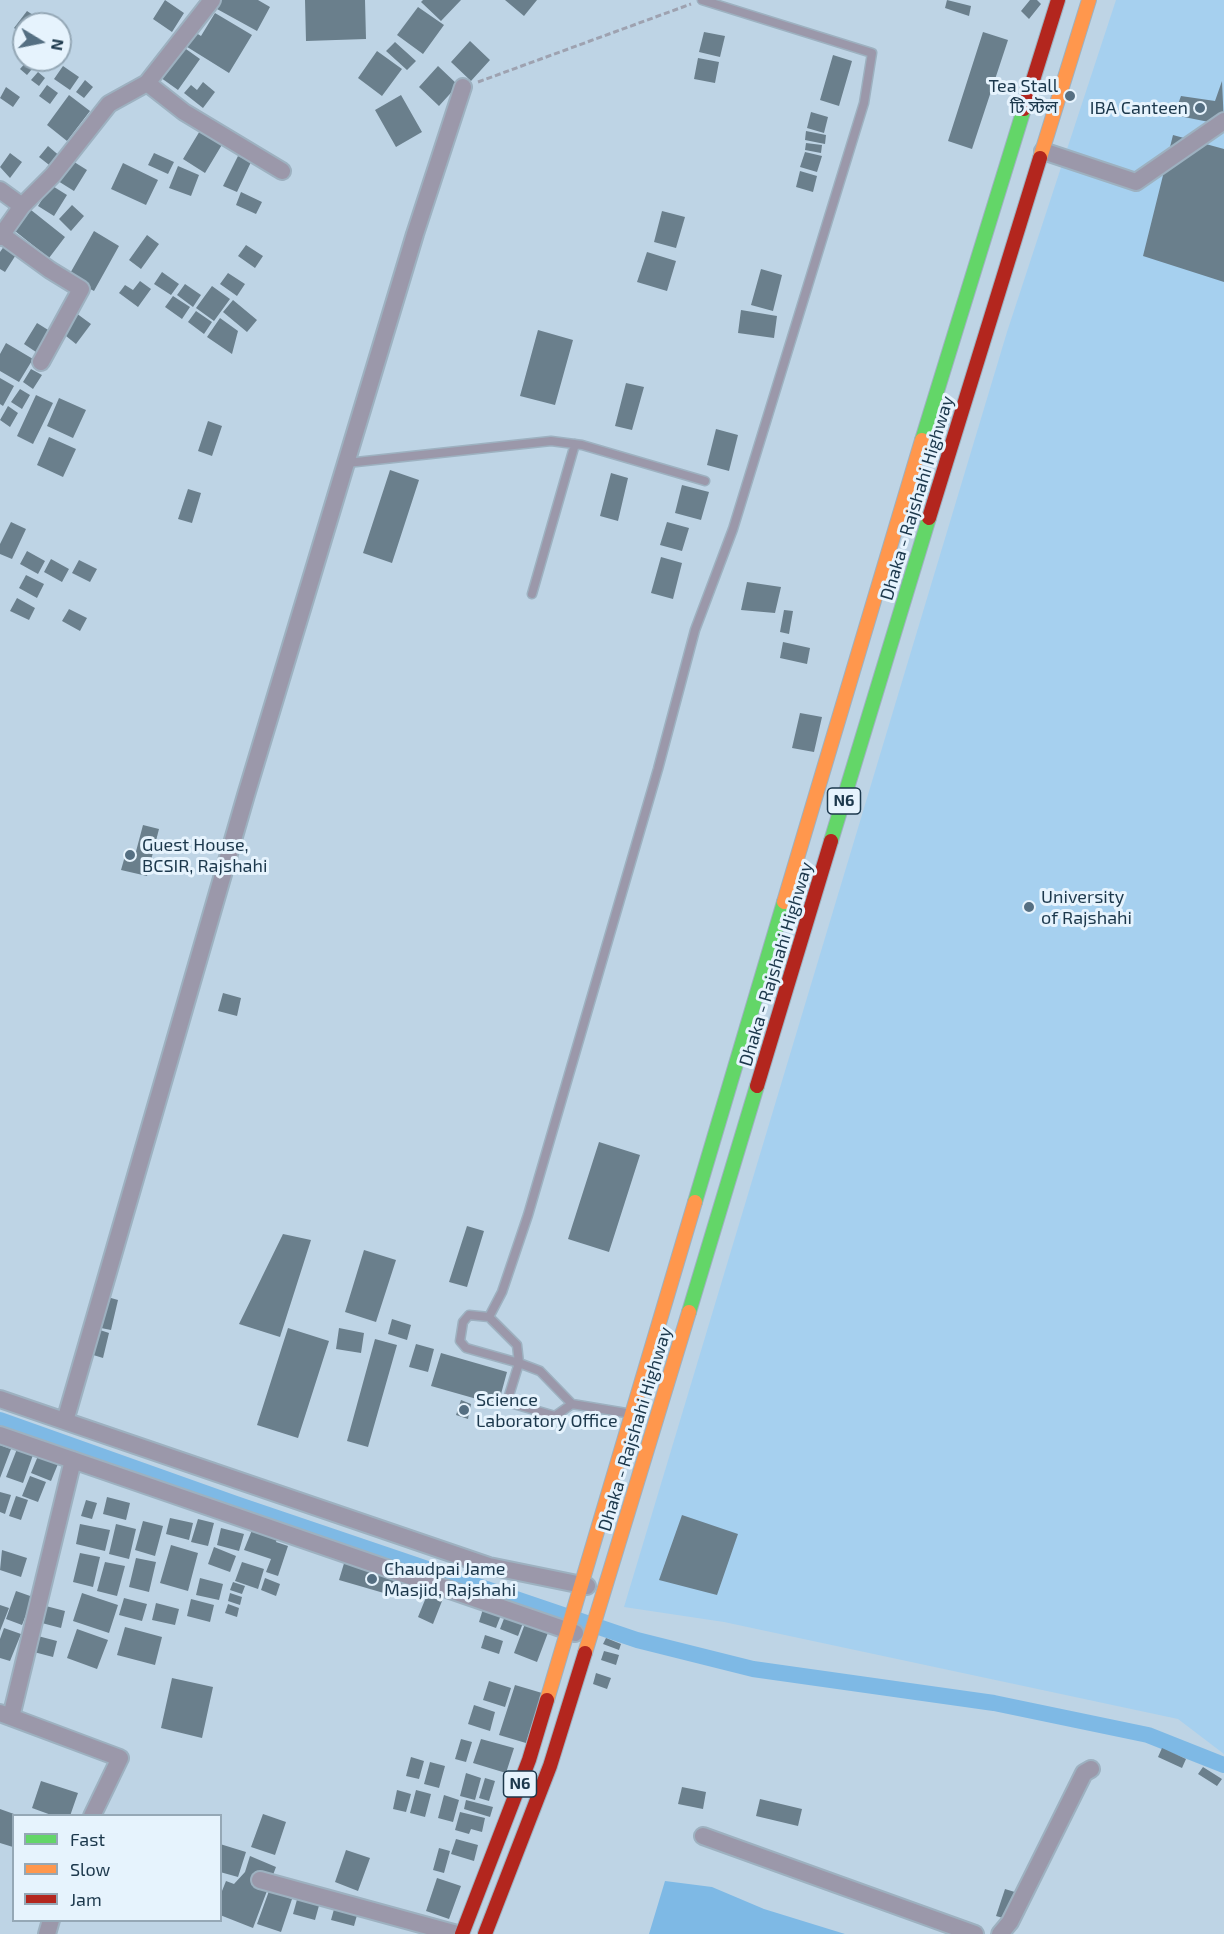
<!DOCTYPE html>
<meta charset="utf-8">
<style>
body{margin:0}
#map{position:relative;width:1224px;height:1934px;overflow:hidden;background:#bed4e5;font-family:"Exo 2",sans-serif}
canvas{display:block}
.legend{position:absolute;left:12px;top:1814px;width:210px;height:108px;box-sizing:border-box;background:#e6f3fd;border:2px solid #95a8b6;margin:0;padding:8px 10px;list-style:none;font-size:18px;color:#1c384c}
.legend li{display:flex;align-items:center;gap:12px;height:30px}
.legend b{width:30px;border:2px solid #95a8b6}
.north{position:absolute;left:12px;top:12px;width:60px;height:60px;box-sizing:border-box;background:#e6f3fd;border:2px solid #95a8b6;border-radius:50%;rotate:100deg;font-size:16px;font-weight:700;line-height:24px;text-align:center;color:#1c384c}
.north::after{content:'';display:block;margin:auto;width:21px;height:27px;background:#556f82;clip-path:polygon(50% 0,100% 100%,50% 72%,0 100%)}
</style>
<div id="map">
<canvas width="1224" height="1934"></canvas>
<ul class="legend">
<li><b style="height:8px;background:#63d668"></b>Fast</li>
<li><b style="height:8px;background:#ff974d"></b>Slow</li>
<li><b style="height:8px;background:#b3261e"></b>Jam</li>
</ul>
<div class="north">N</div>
</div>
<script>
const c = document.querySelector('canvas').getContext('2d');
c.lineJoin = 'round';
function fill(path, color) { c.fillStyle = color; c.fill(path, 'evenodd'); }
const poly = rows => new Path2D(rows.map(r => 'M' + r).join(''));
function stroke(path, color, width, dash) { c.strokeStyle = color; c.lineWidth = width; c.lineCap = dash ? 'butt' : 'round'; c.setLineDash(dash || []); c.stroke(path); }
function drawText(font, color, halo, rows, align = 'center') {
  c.font = font + ' "Exo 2","Noto Sans Bengali",sans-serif'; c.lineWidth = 6; c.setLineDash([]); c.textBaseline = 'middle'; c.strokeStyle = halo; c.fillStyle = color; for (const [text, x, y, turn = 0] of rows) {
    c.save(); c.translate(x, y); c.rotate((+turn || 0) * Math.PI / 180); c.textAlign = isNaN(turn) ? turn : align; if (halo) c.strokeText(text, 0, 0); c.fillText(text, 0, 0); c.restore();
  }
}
const built = poly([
 [1116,0,1224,0,1224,1754,1178,1719,724,1622,624,1607,1007,332]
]);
const water = poly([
 [665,1881,712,1887,764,1909,845,1934,649,1934]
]);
const canal = poly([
 [0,1420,236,1504,637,1640,753,1669,994,1703,1148,1735,1224,1765]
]);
const building = poly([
 [165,0,184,13,172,32,153,19],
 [222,0,258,0,270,7,257,31,217,9],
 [305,0,365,0,366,39,306,41],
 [423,0,461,0,441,21,421,2],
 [505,0,537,0,524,16],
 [947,0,971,6,969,16,945,8],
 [1030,0,1037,0,1041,4,1029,19,1021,11],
 [418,7,444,25,423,54,397,35],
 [27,11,39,19,35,24,24,24,24,35,14,28],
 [215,13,252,35,229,73,184,45,193,31,201,36],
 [704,32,725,36,720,57,699,52],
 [983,32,1008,40,972,149,948,141],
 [470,41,490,60,471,81,451,62],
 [395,42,416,61,407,70,386,51],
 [179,44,200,59,178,90,157,75],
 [377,51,402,69,382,96,358,78],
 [833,55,852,61,839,106,820,100],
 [698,58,719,62,715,83,694,79],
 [28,60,37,63,27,75,20,69],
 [63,66,79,77,70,90,54,79],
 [438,66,458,85,439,106,419,87],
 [38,72,45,78,39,86,31,80],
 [85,80,93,87,84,98,76,92],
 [1222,81,1224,125,1174,115,1181,96,1215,101],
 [203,82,215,92,203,108,184,93,191,85,197,90],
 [47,85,58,93,50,104,39,96],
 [6,87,20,97,13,107,0,98],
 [69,95,90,111,67,141,47,125],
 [401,95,422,132,396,147,375,110],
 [811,112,828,117,824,133,807,128],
 [204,124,226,138,205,173,183,159],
 [806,131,826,135,825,144,805,140],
 [1173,135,1224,149,1224,282,1143,256],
 [806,143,822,145,821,153,805,150],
 [48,146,62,158,53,168,39,157],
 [805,152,822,156,817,172,800,167],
 [10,153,22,162,10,178,0,167],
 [154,153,174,162,168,174,148,165],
 [238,156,251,162,237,192,223,186],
 [71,160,87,170,74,191,58,181],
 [123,163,158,180,146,205,111,189],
 [178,166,199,175,191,196,169,188],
 [800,171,817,176,813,192,796,187],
 [51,185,67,195,54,216,38,206],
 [241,192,262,202,256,214,236,205],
 [72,205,84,216,71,231,59,219],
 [31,210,65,237,49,258,15,231],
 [662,211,685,217,676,248,654,242],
 [94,231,119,246,94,291,68,277],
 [147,235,159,244,141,269,129,260],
 [7,242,19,250,5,272,0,269,0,252],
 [246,245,263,256,255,268,238,256],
 [647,252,676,261,667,291,637,282],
 [761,269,782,275,773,311,751,305],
 [162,272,179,284,171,295,154,284],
 [228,273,245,284,237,296,220,284],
 [140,281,151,289,138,307,119,293,125,285,133,290],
 [185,284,201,295,193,307,177,295],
 [212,286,230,299,214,321,196,308],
 [173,296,190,307,182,319,165,307],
 [233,300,257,320,247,332,223,312],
 [741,310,777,316,774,338,738,333],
 [196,311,212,322,204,334,188,322],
 [76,313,91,324,76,344,61,332],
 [220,318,238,331,232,354,207,337],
 [37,323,53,333,39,354,24,344],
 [538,330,573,340,555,405,520,396],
 [6,343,33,359,19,382,0,371,0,354],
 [31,369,42,375,33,389,23,382],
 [0,378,14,386,3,406,0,404],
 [626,383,644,387,632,430,615,426],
 [20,389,30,395,22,409,11,402],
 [36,395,53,403,33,444,17,436],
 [59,398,86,410,73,438,47,426],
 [8,406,18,413,10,427,0,420],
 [208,421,222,426,212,456,198,451],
 [716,429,738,435,729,471,707,465],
 [49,437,76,449,63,477,37,465],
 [390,470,419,480,392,563,363,553],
 [611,473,628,478,618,521,600,516],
 [682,485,709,492,701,520,675,513],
 [188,489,201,493,192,523,178,519],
 [11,522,26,529,12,559,0,554,0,544],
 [667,522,689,528,682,551,660,545],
 [27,551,45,561,38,574,20,564],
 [661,557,682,563,673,599,651,593],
 [51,559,69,569,62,582,44,572],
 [79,560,97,569,90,582,72,573],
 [26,575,44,584,37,598,19,588],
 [747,582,781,587,775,613,741,610],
 [17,598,35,608,29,620,10,611],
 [69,609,87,618,80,631,62,621],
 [784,610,793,611,789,634,780,632],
 [783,642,810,648,807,664,780,658],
 [800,713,822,717,814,752,792,748],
 [143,825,159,829,147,876,121,870,125,856,134,859],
 [223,993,241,998,237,1016,218,1011],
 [599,1142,640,1155,609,1252,568,1239],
 [467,1226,484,1231,467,1287,449,1282],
 [283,1234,311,1240,280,1337,239,1324],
 [364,1250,396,1260,376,1322,345,1312],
 [104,1296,118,1300,111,1330,96,1327],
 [392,1319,411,1325,407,1340,388,1334],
 [288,1328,329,1341,298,1438,257,1425],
 [339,1328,364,1333,361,1353,336,1349],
 [97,1329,109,1333,103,1358,90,1354],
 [375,1339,397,1345,368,1447,347,1441],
 [416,1344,434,1349,428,1372,409,1367],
 [441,1353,507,1372,498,1405,431,1386],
 [461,1400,471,1404,468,1419,456,1415],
 [0,1445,11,1449,0,1478],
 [17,1449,33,1455,23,1483,6,1477],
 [40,1451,60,1459,51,1481,31,1473],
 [30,1476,46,1482,38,1502,22,1496],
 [0,1492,11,1495,5,1514,0,1512],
 [16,1496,28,1500,21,1520,9,1516],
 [107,1497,130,1503,126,1520,103,1514],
 [86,1500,97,1503,92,1519,81,1516],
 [682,1515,738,1534,717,1595,659,1580],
 [170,1518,193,1523,189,1540,166,1534],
 [198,1519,214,1523,208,1546,191,1542],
 [143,1521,163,1526,155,1556,135,1550],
 [80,1524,110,1530,105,1551,76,1544],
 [116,1524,136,1529,129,1559,109,1554],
 [221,1528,244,1534,239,1551,217,1545],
 [252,1530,277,1539,276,1542,288,1546,278,1576,266,1572,271,1559,244,1550],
 [171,1545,198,1553,188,1591,160,1583],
 [214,1547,236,1556,230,1572,208,1564],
 [2,1550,27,1558,21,1577,0,1570],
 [80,1553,100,1557,93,1587,73,1582],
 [136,1558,156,1562,149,1592,129,1587],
 [345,1560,405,1578,401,1598,339,1580],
 [105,1562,125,1566,117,1596,97,1591],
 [242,1562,264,1569,258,1589,235,1581],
 [200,1578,223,1584,219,1600,196,1595],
 [265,1578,280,1584,276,1596,261,1590],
 [233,1582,245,1586,242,1594,230,1590],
 [429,1590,444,1596,433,1624,418,1617],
 [16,1591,33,1597,22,1625,6,1619],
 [82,1593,118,1605,109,1633,73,1621],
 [230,1593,242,1597,240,1605,228,1601],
 [124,1598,147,1604,142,1621,119,1615],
 [191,1599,214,1605,210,1622,187,1616],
 [156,1603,179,1609,175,1625,152,1620],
 [228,1604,239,1608,237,1617,225,1613],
 [0,1605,9,1608,0,1631],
 [42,1605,65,1611,61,1628,38,1622],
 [483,1609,501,1615,496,1628,479,1622],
 [505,1616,523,1623,518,1636,500,1629],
 [526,1621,549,1630,537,1662,514,1653],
 [125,1627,162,1637,155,1665,117,1655],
 [4,1628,21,1634,10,1661,0,1658,0,1639],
 [77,1629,108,1640,97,1669,67,1658],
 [34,1635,57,1641,53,1657,30,1651],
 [485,1635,503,1641,499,1654,481,1648],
 [606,1638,621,1644,619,1650,603,1644],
 [604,1651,619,1655,616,1665,601,1660],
 [596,1673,611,1678,607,1689,593,1684],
 [172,1678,213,1687,202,1738,161,1728],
 [489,1681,511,1688,505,1707,483,1700],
 [515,1685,542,1693,526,1743,499,1735],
 [474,1705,495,1712,490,1731,468,1724],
 [461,1739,472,1742,466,1762,455,1759],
 [481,1739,514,1748,506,1773,473,1763],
 [1162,1748,1186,1759,1182,1768,1158,1757],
 [411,1757,424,1761,419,1779,406,1776],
 [430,1762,445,1766,439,1788,424,1784],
 [1203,1767,1222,1779,1217,1786,1198,1774],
 [466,1773,481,1778,475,1800,460,1796],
 [485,1778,495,1781,489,1801,479,1798],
 [41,1781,78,1793,70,1816,54,1816,32,1808],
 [682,1787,706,1792,703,1809,678,1804],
 [397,1790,411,1794,406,1812,393,1809],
 [416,1790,431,1794,425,1817,410,1813],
 [444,1795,459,1800,453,1822,438,1818],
 [760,1799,802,1809,798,1826,756,1816],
 [466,1800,493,1807,490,1817,464,1809],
 [0,1809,14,1814,13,1847,0,1843],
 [460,1812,485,1818,482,1832,471,1829,469,1834,455,1830],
 [263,1814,286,1822,275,1855,251,1847],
 [456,1839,478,1845,474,1861,451,1854],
 [220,1844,246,1852,238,1877,220,1872],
 [439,1848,450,1851,444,1873,433,1870],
 [346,1850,370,1858,358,1891,335,1882],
 [250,1856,276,1867,253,1928,220,1915,220,1896,226,1881,234,1884,245,1872],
 [437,1878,461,1886,449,1919,426,1911],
 [1005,1889,1018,1893,1010,1920,996,1916],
 [269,1891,292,1899,281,1932,257,1924],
 [298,1896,320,1902,315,1920,293,1914],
 [336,1902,359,1908,354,1926,331,1920]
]);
const path = poly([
 [478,82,691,4]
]);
const lane = poly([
 [347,463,551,441,582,445,705,481],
 [532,594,575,444],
 [489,1317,502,1292,528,1215,658,769,695,630,733,529,864,103,872,53,702,0],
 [572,1404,555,1416,507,1402,519,1363,517,1345,489,1317,469,1315,463,1322,460,1341,466,1348,519,1363,540,1371,572,1404,626,1413]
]);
const street = poly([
 [212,0,147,83,184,112,282,171],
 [1043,151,1136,182,1224,121],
 [0,190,22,206,0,237],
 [22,206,53,175,109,104,147,83],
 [2,235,50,270,81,289,41,362],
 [0,1399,489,1566,587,1586],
 [65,1421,246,795,415,234,463,87],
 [0,1435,575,1633],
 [0,1713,120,1758,92,1816],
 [11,1717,73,1460],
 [703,1836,975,1934],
 [260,1880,457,1934],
 [47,1934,51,1920],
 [1000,1934,1010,1922,1084,1773,1091,1769]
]);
const fast = poly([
 [922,440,1024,109],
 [831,841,929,518],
 [695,1202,784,902],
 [689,1312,757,1086]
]);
const slow = poly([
 [1040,158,1089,0],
 [784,902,922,440],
 [585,1653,689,1312],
 [547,1700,695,1202]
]);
const jam = poly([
 [1024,109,1058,0],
 [929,518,1040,158],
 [757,1086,831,841],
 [462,1934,529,1760,547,1700],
 [485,1934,550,1766,585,1653]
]);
const markers = [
 [1070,96,6,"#556f82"],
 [1200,108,6,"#556f82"],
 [130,855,6,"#556f82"],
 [1029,907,6,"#556f82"],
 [464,1410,6,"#556f82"],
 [372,1579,6,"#556f82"]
];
const shields = [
 [844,801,33],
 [520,1784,33]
];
const shieldNames = [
 ["N6",844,801],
 ["N6",520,1784]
];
const poiNames = [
 ["Tea Stall",1058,86,"right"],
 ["টি স্টল",1058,107,"right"],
 ["IBA Canteen",1188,108,"right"],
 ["Guest House,",142,845],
 ["BCSIR, Rajshahi",142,866],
 ["University",1041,897],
 ["of Rajshahi",1041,918],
 ["Science",476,1400],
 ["Laboratory Office",476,1421],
 ["Chaudpai Jame",384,1569],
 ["Masjid, Rajshahi",384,1590]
];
const streetNames = [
 ["Dhaka - Rajshahi Highway",917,498,-73],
 ["Dhaka - Rajshahi Highway",776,964,-73],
 ["Dhaka - Rajshahi Highway",635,1429,-73]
];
fill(built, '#a6d0ef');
fill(water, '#7eb9e5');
stroke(canal, '#7eb9e5', 16);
fill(building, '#6a7f8c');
stroke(lane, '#9db1c0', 11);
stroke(street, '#9db1c0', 20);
stroke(fast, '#9db1c0', 16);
stroke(slow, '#9db1c0', 16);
stroke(jam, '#9db1c0', 16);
stroke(path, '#9ea2b0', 3, [6, 3]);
stroke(lane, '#9b98aa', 8);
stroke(street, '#9b98aa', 16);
stroke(fast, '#63d668', 14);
stroke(slow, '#ff974d', 14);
stroke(jam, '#b3261e', 14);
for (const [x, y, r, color] of markers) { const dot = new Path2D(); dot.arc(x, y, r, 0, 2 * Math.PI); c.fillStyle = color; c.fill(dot); stroke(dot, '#e6f3fd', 2); }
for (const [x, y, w] of shields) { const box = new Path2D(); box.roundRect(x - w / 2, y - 13, w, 26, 4.5); c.fillStyle = '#e6f3fd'; c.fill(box); stroke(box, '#1c384c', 1.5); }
drawText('bold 16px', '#1c384c', null, shieldNames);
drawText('18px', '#1c384c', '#e6f3fd', poiNames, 'left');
drawText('18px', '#1c384c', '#e6f3fd', streetNames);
</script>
